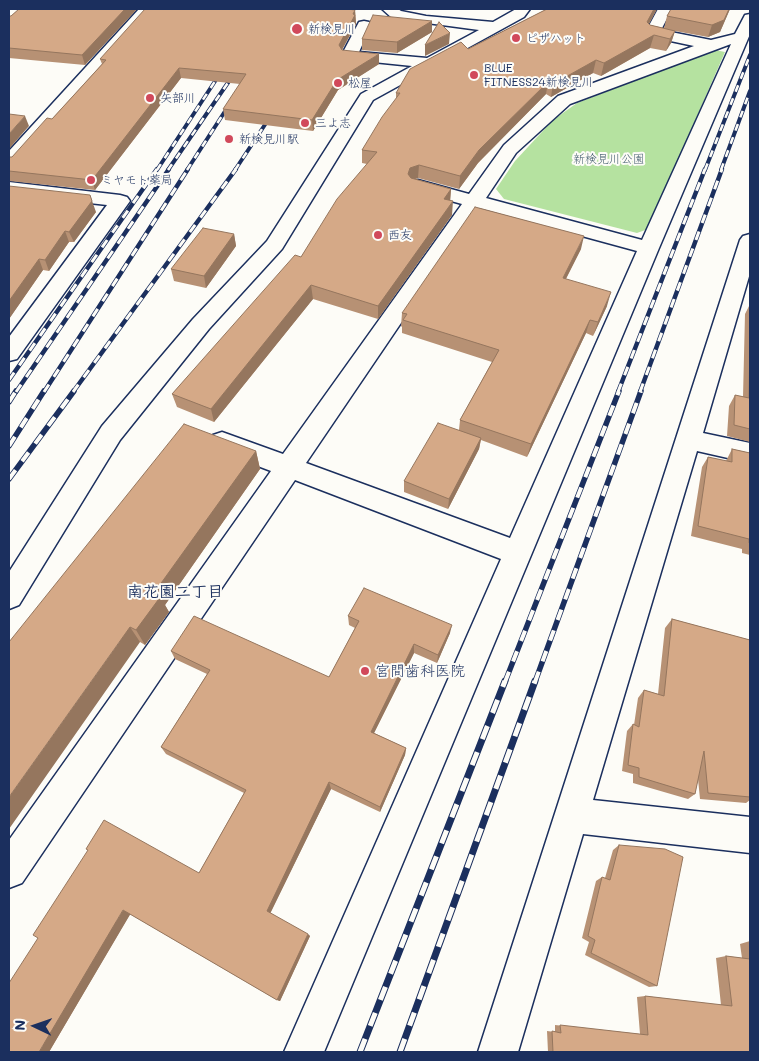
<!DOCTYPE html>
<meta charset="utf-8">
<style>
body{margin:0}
#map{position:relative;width:759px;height:1061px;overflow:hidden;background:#fdfcf7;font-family:Mali,sans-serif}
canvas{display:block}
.frame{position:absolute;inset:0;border:10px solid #1b2f5e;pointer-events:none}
.north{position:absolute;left:10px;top:1001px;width:50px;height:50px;-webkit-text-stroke:4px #fdfcf7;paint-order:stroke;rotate:273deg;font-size:14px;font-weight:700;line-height:20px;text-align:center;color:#1b2f5e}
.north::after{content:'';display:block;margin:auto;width:18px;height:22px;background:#1b2f5e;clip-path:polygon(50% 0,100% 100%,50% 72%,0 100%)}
</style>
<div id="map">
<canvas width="759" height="1061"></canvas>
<div class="frame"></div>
<div class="north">N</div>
</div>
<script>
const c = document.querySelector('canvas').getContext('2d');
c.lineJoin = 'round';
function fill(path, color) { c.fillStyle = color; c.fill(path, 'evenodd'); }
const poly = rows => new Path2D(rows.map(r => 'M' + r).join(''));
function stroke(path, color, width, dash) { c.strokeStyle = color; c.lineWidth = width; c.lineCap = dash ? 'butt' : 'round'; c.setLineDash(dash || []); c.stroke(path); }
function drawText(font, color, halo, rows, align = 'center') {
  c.font = font + ' Mali,"Klee One",sans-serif'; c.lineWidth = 4; c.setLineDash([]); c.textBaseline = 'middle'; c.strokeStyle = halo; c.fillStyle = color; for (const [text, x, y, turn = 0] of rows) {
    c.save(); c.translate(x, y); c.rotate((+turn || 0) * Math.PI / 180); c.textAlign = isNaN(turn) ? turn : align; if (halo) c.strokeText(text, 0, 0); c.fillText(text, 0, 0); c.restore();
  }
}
const green = poly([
 [715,50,725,52,648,229,637,233,504,199,496,189,515,161,553,120,577,103]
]);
const minor = poly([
 [139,9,154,9,15,166,9,167,9,151,139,9],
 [382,9,398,9,401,11,426,16,493,22,516,9,530,9,524,17,373,100,282,249,209,329,120,440,19,605,9,609,9,572,102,426,193,319,267,241,361,94,412,66,344,59,341,56,359,22,364,21,369,22,371,25,359,52,427,58,479,30,397,19,392,18,382,9],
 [658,9,672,9,661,30,711,40,735,34,745,15,750,14,750,34,659,248,324,1052,284,1052,501,559,295,480,22,883,9,888,9,840,271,471,213,449,209,442,213,435,222,432,283,454,462,204,411,190,409,186,411,182,418,180,469,194,504,145,558,96,694,46,647,36,645,33,658,9],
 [731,44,642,240,486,198,516,153,570,104,731,44],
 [479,208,637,251,510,538,306,463,479,208],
 [9,182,120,195,127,197,130,201,17,359,9,361,9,337,107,205,9,194,9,182],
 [750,234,750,273,703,433,750,443,750,463,697,451,593,800,750,817,750,853,583,834,518,1052,478,1052,740,240,743,236,750,234]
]);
const railFar3 = poly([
 [157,170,223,69],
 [168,170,236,71],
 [187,170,231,102],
 [235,170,272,114],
 [705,170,750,55],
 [721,170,750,91]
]);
const railFar2 = poly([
 [9,380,157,169],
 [16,392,169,169],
 [44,392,188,169],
 [73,392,236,169],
 [618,392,705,169],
 [640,392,722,169]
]);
const railFar1 = poly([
 [9,402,16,391],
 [9,446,44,391],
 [9,479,74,391],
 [505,682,619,391],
 [535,682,641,391]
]);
const rail = poly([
 [360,1052,505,681],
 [400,1052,535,681]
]);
const wall = poly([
 [19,9,137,9,85,65,9,58,9,16,11,16],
 [547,9,657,9,649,24,650,25,664,28,667,16,671,9,730,9,720,32,708,37,675,31,671,43,666,51,650,48,601,76,593,73,551,97,546,94,478,163,459,189,418,178,415,179,451,189,450,200,452,215,378,319,313,299,214,422,177,407,172,394,301,257,367,164,362,163,362,150,396,99,396,93,468,49],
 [355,10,356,24,342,50,379,64,338,90,313,131,225,120,223,109,240,84,181,78,95,190,9,181,9,157,12,157,52,119,102,64,100,59],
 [432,21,432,32,397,53,362,50,362,39],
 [9,186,96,212,74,242,69,242,49,271,43,270,9,319],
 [234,234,236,246,206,288,174,281,171,269],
 [581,249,566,279,607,306,593,336,586,333,527,457,481,440,479,449,448,509,404,492,404,481,459,430,460,420,492,362,402,333,402,327,401,326,402,313],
 [750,304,750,442,727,436,729,406,735,395,743,397,745,314],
 [732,449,750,453,750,555,742,553,742,549,691,536,702,467,708,457,726,461],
 [256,451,260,469,165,605,169,612,145,645,140,642,9,642],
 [348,616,450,633,437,663,414,653,374,733,406,748,405,755,380,812,331,789,270,913,310,936,280,1001,277,1000,130,914,49,1052,9,983,199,873,244,793,166,754,161,747,207,674,175,659,171,651,329,677,355,628,349,625],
 [672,619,750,640,750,800,746,803,700,799,698,779,695,794,688,799,633,783,633,774,622,771,627,731,633,724,634,725,638,698,644,690,658,694,665,628],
 [619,845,657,986,649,987,585,955,589,942,582,938,596,881,602,877,605,878,613,850],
 [750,941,750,1052,548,1052,547,1031,555,1032,555,1025,640,1034,637,997,645,996,721,1005,716,958,726,956,742,958,740,944]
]);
const shadedWall = poly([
 [125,9,137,9,85,65,82,55],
 [654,9,657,9,643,34,647,22],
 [729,9,730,9,720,32,708,37,712,25],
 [355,10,356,24,339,55,339,45],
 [432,21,432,32,397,53,397,42],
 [675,31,671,43,666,51,670,39],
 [450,33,449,44,425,56,425,45],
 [654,35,650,48,601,76,604,63],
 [379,54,379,64,338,90,313,131,312,120,337,80],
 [596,60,593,73,551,97,553,84],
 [179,68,181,78,95,190,92,180],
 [548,82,546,94,478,163,459,189,460,176,479,150],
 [25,116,29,126,9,149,9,134],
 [419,165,418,178,409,181,408,174,410,168],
 [451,189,450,203,444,199],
 [90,195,96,212,74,242,69,232],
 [453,201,452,215,378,319,378,306],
 [65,231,69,242,49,271,45,260],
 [234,234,236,246,206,288,204,276],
 [584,236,581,249,559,292,563,278],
 [39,259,43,270,9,319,9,301],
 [311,285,313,299,214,422,211,409],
 [611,292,607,306,593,336,598,322],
 [590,320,586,333,527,457,531,444],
 [481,438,479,449,448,509,449,499],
 [256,451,260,469,165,605,169,612,145,645,136,630,154,593],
 [452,625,450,633,437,663,438,655],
 [130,627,140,642,9,829,9,797],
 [414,644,414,653,371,739,371,732],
 [406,748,405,755,380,812,380,807],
 [329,782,331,789,270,914,267,911],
 [123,910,131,913,49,1052,39,1052],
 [308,934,310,936,280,1001,277,1000]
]);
const building = poly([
 [19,9,125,9,82,55,9,48,9,16,11,16,19,9],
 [145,9,347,9,355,10,353,14,355,15,339,45,342,50,379,54,337,80,312,120,223,109,246,74,179,68,92,180,9,171,9,157,12,157,47,118,52,119,106,60,100,59,145,9],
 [547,9,654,9,647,22,650,25,675,31,670,39,654,35,604,63,596,60,553,84,548,82,479,150,460,176,419,165,410,168,408,174,411,178,451,189,444,199,453,201,378,306,311,285,211,409,172,394,295,255,301,257,337,199,377,152,362,150,382,117,400,93,396,93,410,69,461,42,468,49,547,9],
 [671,9,729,9,724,20,712,25,667,16,671,9],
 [373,15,432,21,397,42,362,39,373,15],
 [439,22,450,33,425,45,439,22],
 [9,114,25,116,9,134,9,114],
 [9,186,90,195,92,201,69,232,65,231,45,260,39,259,9,301,9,186],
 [475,207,584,236,563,278,611,292,598,322,590,320,531,444,460,420,499,350,403,320,407,314,402,313,475,207],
 [203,228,234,234,204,276,171,269,203,228],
 [750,338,750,429,734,425,735,395,749,398,750,338],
 [438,423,481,438,449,499,404,481,438,423],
 [184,424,256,451,154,593,161,596,136,630,130,627,9,797,9,642,184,424],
 [732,449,750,453,750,543,749,543,749,539,698,526,708,457,732,462,732,449],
 [364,588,452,625,438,655,414,644,371,732,406,748,380,807,329,782,267,911,308,934,277,1000,123,910,39,1052,9,1052,9,983,38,938,33,935,88,850,86,849,104,820,199,873,246,790,161,747,210,670,171,651,194,616,329,677,359,621,348,616,364,588],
 [672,619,750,640,750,797,708,793,704,751,695,794,639,777,639,768,628,765,633,724,639,727,644,690,664,696,672,619],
 [619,845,665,849,683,857,657,986,591,953,595,940,588,936,602,877,610,880,619,845],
 [726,956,750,959,750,1052,553,1052,552,1031,561,1033,560,1025,648,1035,645,996,732,1006,726,956]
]);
const markers = [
 [297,29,6,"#d1495b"],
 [516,38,5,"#d1495b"],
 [474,75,5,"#d1495b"],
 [338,83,5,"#d1495b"],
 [150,98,5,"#d1495b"],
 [305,123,5,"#d1495b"],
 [229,139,5,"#d1495b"],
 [91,180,5,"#d1495b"],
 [378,235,5,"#d1495b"],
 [365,671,5,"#d1495b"]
];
const farPoinames = [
 ["新検見川",308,29],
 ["ピザハット",526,38],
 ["BLUE",484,68],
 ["FITNESS24新検見川",484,82],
 ["松屋",348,83],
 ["矢部川",160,98],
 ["三よ志",315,123],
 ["新検見川駅",239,139],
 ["ミヤモト薬局",101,180],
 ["西友",388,235]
];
const farParknames = [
 ["新検見川公園",609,159]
];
const poiNames = [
 ["宮間歯科医院",375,671]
];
const neighbourhoodNames = [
 ["南花園二丁目",175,592]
];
fill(green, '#b5e2a0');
stroke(minor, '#1b2f5e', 3);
fill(minor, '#fdfcf7');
stroke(railFar3, '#1b2f5e', 4);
stroke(railFar2, '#1b2f5e', 4.5);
stroke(railFar1, '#1b2f5e', 5.5);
stroke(rail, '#1b2f5e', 7);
stroke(railFar3, '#fdfcf7', 2.5, [7]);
stroke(railFar2, '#fdfcf7', 3, [9]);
stroke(railFar1, '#fdfcf7', 4, [11]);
stroke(rail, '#fdfcf7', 5, [14]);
fill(wall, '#b79174');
fill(shadedWall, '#95765e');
fill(building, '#d5a987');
stroke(building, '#95765e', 1);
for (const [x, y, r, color] of markers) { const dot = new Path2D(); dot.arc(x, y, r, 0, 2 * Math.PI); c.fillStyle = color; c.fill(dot); stroke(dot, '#fdfcf7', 2); }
drawText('12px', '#1b2f5e', '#fdfcf7', farPoinames, 'left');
drawText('12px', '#425c6e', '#fdfcf7', farParknames);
drawText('15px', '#1b2f5e', '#fdfcf7', poiNames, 'left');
drawText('bold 16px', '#1b2f5e', '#fdfcf7', neighbourhoodNames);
</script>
